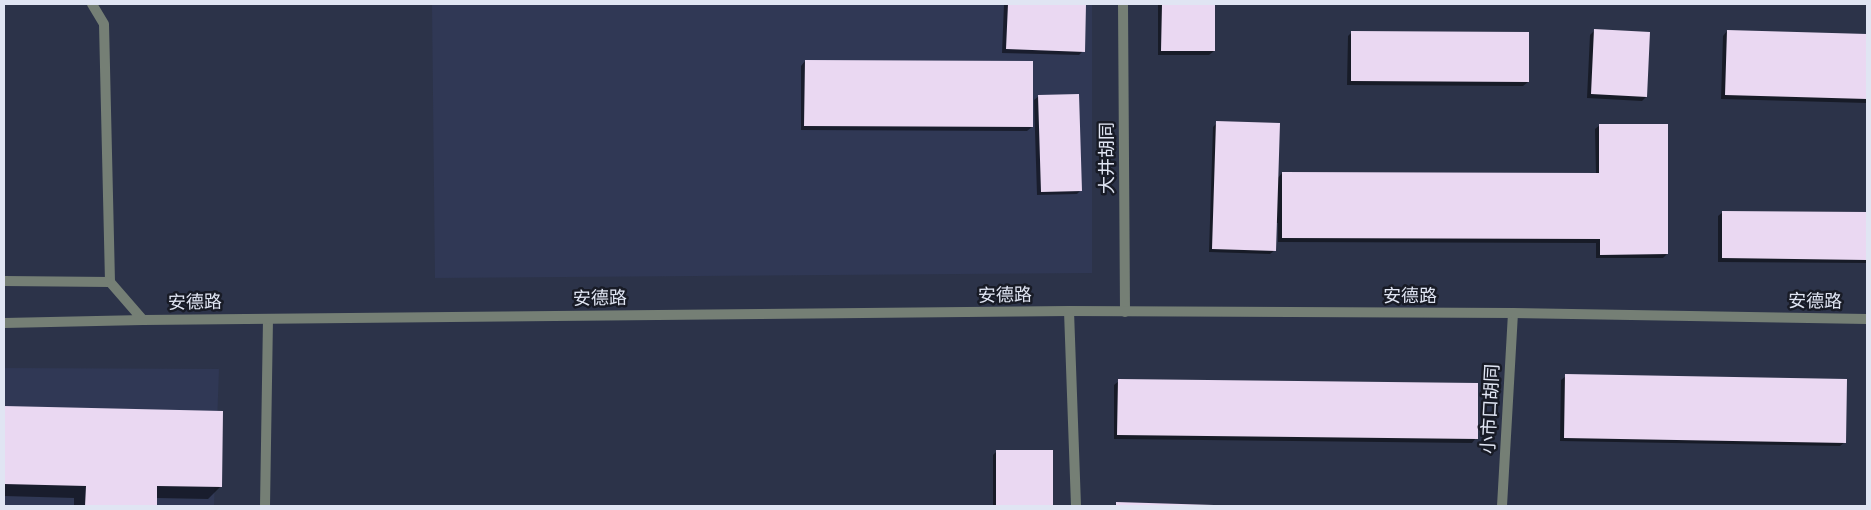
<!DOCTYPE html>
<meta charset="utf-8">
<style>
body{margin:0}
#map{position:relative;width:1871px;height:510px;overflow:hidden;background:#2c3349;font-family:"IBM Plex Sans",sans-serif}
canvas{display:block}
.frame{position:absolute;inset:0;border:5px solid #e0e5f3;pointer-events:none}
</style>
<div id="map">
<canvas width="1871" height="510"></canvas>
<div class="frame"></div>
</div>
<script>
const c = document.querySelector('canvas').getContext('2d');
c.lineJoin = 'round';
function fill(path, color) { c.fillStyle = color; c.fill(path, 'evenodd'); }
const poly = rows => new Path2D(rows.map(r => 'M' + r).join(''));
function stroke(path, color, width, dash) { c.strokeStyle = color; c.lineWidth = width; c.lineCap = dash ? 'butt' : 'round'; c.setLineDash(dash || []); c.stroke(path); }
function drawText(font, color, halo, rows, align = 'center') {
  c.font = font + ' "IBM Plex Sans","Noto Sans SC",sans-serif'; c.lineWidth = 5; c.setLineDash([]); c.textBaseline = 'middle'; c.strokeStyle = halo; c.fillStyle = color; for (const [text, x, y, turn = 0] of rows) {
    c.save(); c.translate(x, y); c.rotate((+turn || 0) * Math.PI / 180); c.textAlign = isNaN(turn) ? turn : align; if (halo) c.strokeText(text, 0, 0); c.fillText(text, 0, 0); c.restore();
  }
}
const built = poly([
 [432,4,1092,4,1092,273,435,278],
 [4,368,219,369,214,506,4,506]
]);
const shadow = poly([
 [1004,4,1085,4,1083,51,1079,55,1002,53],
 [1158,4,1214,4,1214,51,1209,55,1158,55],
 [1594,31,1646,97,1642,101,1587,98,1590,35],
 [1727,31,1867,35,1867,103,1721,99,1723,36],
 [1352,32,1528,82,1523,86,1347,85,1348,36],
 [805,61,1032,127,1027,131,801,130,801,66],
 [1039,96,1081,190,1077,194,1037,195,1034,100],
 [1217,123,1277,179,1282,173,1596,175,1595,129,1600,125,1667,254,1663,258,1596,258,1596,243,1278,242,1278,223,1276,223,1275,250,1270,254,1209,252,1213,127],
 [1723,212,1867,213,1867,263,1718,262,1718,216],
 [1566,376,1845,442,1840,446,1560,441,1561,380],
 [1119,381,1476,438,1472,443,1114,439,1114,385],
 [4,407,222,412,220,487,208,499,156,498,156,506,74,506,74,498,4,496],
 [997,451,1051,451,1052,506,993,506,993,455],
 [1117,503,1228,506,1114,506]
]);
const building = poly([
 [1008,4,1086,4,1085,52,1006,49],
 [1162,4,1215,4,1215,51,1161,51],
 [1594,29,1650,32,1647,97,1591,94],
 [1727,30,1867,34,1867,99,1725,95],
 [1351,31,1529,32,1529,82,1351,81],
 [805,60,1033,61,1033,127,804,126],
 [1079,94,1082,191,1041,192,1038,95],
 [1216,121,1280,123,1276,251,1212,249],
 [1599,124,1668,124,1668,254,1600,255,1600,239,1282,238,1282,172,1599,173],
 [1722,211,1867,212,1867,260,1722,258],
 [1565,374,1847,379,1846,443,1564,438],
 [1118,379,1478,383,1478,439,1117,435],
 [4,406,223,411,222,487,157,486,157,506,85,506,86,486,4,484],
 [996,450,1053,450,1053,506,996,506],
 [1116,502,1214,505,1214,506,1116,506]
]);
const minor = poly([
 [92,4,104,24,110,282],
 [1123,4,1125,312],
 [1069,311,1076,506],
 [265,506,268,319],
 [1502,506,1513,313]
]);
const tertiary = poly([
 [4,281,110,282,143,320],
 [4,323,143,320,1069,311,1513,313,1867,319]
]);
const streetNames = [
 ["大井胡同",1108,158,-90],
 ["安德路",1005,296,-1],
 ["安德路",1410,297],
 ["安德路",600,299,-1],
 ["安德路",1815,302,1],
 ["安德路",195,303,-1],
 ["小市口胡同",1491,409,-87]
];
fill(built, '#303855');
fill(shadow, '#0007');
fill(building, '#ead8f2');
stroke(minor, '#757f75', 10);
stroke(tertiary, '#757f75', 10);
drawText('18px', '#e0e5f3', '#181b26', streetNames);
</script>
